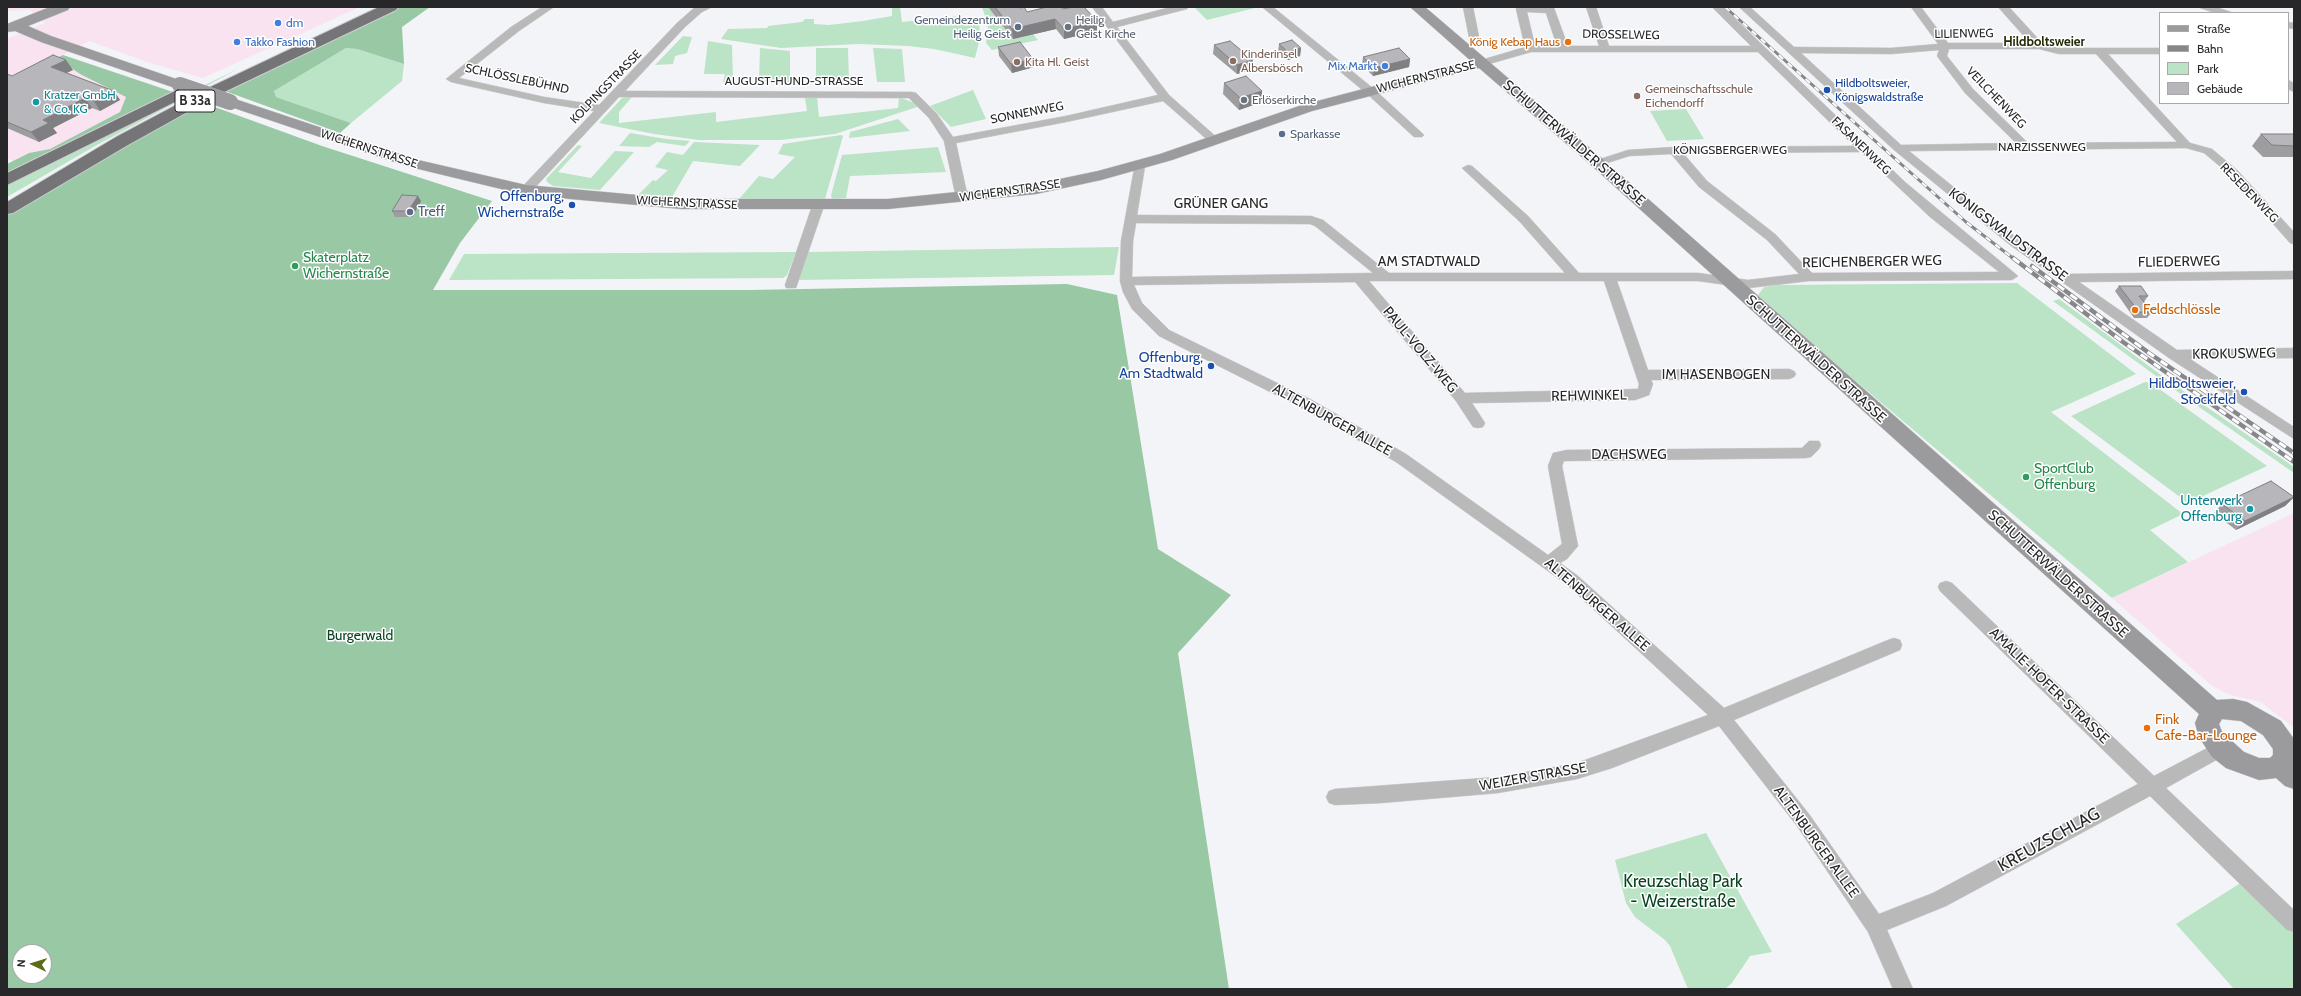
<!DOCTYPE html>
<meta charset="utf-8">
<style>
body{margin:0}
#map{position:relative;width:2301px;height:996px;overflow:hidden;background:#f3f4f8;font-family:Cabin,sans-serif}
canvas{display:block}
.frame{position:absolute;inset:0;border:8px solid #272729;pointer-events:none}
.legend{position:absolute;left:2159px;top:12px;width:130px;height:92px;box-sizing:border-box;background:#fff;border:1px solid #a9a9a9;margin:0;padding:5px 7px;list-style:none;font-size:12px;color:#272729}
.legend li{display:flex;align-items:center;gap:8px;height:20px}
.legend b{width:20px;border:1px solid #a9a9a9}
.north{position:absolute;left:12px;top:944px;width:40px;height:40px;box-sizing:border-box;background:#fff;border:1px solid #a9a9a9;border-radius:50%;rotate:274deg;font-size:11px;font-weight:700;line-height:16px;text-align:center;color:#272729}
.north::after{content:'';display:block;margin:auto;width:14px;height:18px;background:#5b6b16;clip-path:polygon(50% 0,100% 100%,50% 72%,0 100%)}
</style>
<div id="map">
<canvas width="2301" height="996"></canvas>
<div class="frame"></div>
<ul class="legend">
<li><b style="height:5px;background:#9b9b9e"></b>Straße</li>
<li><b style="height:5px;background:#87878a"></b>Bahn</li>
<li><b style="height:11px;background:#bbe3c5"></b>Park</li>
<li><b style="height:11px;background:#b7b6ba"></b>Gebäude</li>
</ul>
<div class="north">N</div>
</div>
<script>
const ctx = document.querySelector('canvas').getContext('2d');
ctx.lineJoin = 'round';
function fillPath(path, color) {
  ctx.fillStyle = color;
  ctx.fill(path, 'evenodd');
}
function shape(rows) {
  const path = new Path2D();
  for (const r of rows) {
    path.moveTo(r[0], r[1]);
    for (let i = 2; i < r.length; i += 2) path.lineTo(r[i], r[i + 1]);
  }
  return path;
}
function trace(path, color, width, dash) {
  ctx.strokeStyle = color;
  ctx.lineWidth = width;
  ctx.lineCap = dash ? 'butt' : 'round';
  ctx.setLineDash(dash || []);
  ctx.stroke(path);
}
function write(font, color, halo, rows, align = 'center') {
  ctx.font = font + ' Cabin,sans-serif';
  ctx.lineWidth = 3;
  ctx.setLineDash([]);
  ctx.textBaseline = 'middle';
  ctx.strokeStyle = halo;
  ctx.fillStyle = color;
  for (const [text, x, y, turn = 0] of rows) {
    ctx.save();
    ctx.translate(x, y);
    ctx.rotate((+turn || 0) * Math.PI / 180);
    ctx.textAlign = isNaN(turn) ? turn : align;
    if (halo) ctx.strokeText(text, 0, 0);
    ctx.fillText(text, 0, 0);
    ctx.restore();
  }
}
fillPath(shape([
 [7,7,360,7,203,78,150,63,89,41,58,58,80,74,126,97,120,112,50,149,29,153,13,161,7,158,7,39,45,23,30,10,7,11],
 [2294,513,2294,728,2261,702,2230,695,2212,686,2112,598]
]), '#f9e3f0');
fillPath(shape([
 [892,7,900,7,902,22,960,16,961,20,979,19,980,38,975,58,934,49,908,46,858,44,781,48,721,39,728,29,767,28,768,26,802,22,805,19,814,19,814,24,829,25,863,21,892,16],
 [982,7,988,7,1013,39,1033,34,1038,40,992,50,986,43,988,25],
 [1194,7,1259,7,1207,20],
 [683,36,692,37,687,53,675,56,673,64,655,65],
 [708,41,732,45,733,82,723,82,725,74,704,74],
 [346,48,357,49,404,64,402,81,351,123,276,97,274,91],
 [760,48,790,51,790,82,759,82],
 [816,48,848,48,849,82,816,82],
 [873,48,902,49,905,82,877,82],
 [240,68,97,145,7,197,7,184,120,126],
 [973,90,986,119,951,127,930,106],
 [627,97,632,97,619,112,619,123,716,112,716,122,807,111,805,98,817,97,819,117,898,108,899,97,917,104,917,107,835,134,780,140,699,140,654,134,599,123,622,98],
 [1686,109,1704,139,1667,141,1650,111],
 [898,119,910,131,849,138,850,132],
 [630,133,666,139,690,141,685,146,657,142,649,147,619,146],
 [841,135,843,136,825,199,739,199,759,176,773,179,795,157,778,154,783,144],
 [694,142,760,145,740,166,693,161,672,197,639,194,653,180,656,181,668,170,655,167,667,152,683,155],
 [578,145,582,146,558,172,591,178,615,151,634,152,600,190,553,186,547,182,546,179],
 [938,147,946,172,850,176,846,198,832,199,831,195,842,155],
 [1119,247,1114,275,798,280,806,252],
 [796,252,787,275,783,278,449,280,464,254],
 [2017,283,2136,374,2051,412,2183,514,2150,530,2188,562,2112,598,1838,366,1758,295,1764,287,1777,285],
 [2059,299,2169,381,2294,467,2294,473,2189,400,2053,301],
 [2145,382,2151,383,2267,466,2188,503,2071,416],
 [1706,833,1772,952,1750,956,1732,983,1725,989,1688,989,1670,946,1665,940,1635,917,1626,903,1615,860],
 [2242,882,2294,919,2294,989,2234,989,2176,924]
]), '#bbe3c5');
fillPath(shape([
 [395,7,430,7,402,27,404,64,357,49,346,48,274,91,276,97,351,123,340,133,225,91],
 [63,55,173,92,7,177,7,164,29,153,50,149,120,112,126,97,80,74,57,58],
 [201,102,322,146,492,201,460,243,433,290,751,290,1067,284,1117,295,1158,549,1231,595,1178,653,1229,989,7,989,7,213],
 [20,952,44,952,44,976,20,976]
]), '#98c8a4');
const street = shape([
 [542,7,554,7,519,31,459,78,544,97,599,105,677,23,694,8,712,7,702,12,685,27,625,91,912,92,916,93,937,114,953,137,1066,116,1158,95,1092,7,1102,7,1113,22,1171,7,1188,7,1187,9,1117,27,1169,95,1221,141,1215,144,1211,143,1163,101,1066,122,956,143,968,198,962,202,956,198,944,141,929,118,909,98,619,97,530,193,526,194,522,193,520,190,522,187,594,111,544,103,451,82,446,79,511,27,542,7],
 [1262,7,1273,7,1374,89,1422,133,1424,135,1422,137,1414,137,1366,93,1262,7],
 [1463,7,1473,7,1479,37,1478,39,1474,40,1469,37,1463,7],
 [1517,7,1554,8,1568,46,1599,46,1586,7,1596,7,1609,46,1751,46,1712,7,1723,7,1905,182,2018,276,2012,280,1809,281,1748,288,1698,281,1617,281,1648,370,1789,369,1794,371,1796,374,1794,377,1789,379,1651,380,1653,384,1649,395,1635,400,1472,403,1485,423,1483,427,1478,428,1473,427,1456,401,1355,282,1134,285,1142,303,1169,330,1310,399,1406,454,1548,555,1562,544,1548,466,1553,453,1567,450,1802,448,1809,441,1819,441,1821,445,1819,449,1811,457,1806,458,1564,461,1562,466,1578,546,1567,559,1560,563,1578,576,1724,708,1888,640,1894,638,1900,640,1902,645,1900,650,1734,720,1809,814,1879,914,1933,893,2138,784,1940,591,1938,587,1940,583,1946,581,1952,583,2154,776,2215,744,2221,741,2227,744,2230,749,2227,754,2166,788,2294,910,2294,932,2287,930,2150,796,1946,906,1887,930,1913,989,1893,989,1868,932,1797,826,1719,726,1612,768,1577,779,1498,793,1381,803,1335,805,1329,803,1326,797,1329,791,1335,789,1498,777,1577,763,1708,715,1566,584,1396,462,1300,407,1159,336,1132,309,1123,292,1120,281,1121,241,1135,164,1143,164,1145,166,1137,215,1311,216,1323,220,1389,273,1565,273,1520,222,1464,170,1462,168,1468,165,1472,166,1528,216,1579,273,1698,273,1748,280,1799,274,1767,240,1699,187,1671,154,1629,156,1598,166,1592,163,1594,161,1628,150,1674,147,1854,146,1758,52,1531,52,1482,66,1478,65,1478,61,1525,47,1516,9,1517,7],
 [1527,12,1546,13,1557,46,1535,46,1527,12],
 [1861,152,1930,217,1999,272,1812,273,1775,234,1707,181,1683,153,1861,152],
 [1136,223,1310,224,1315,226,1373,273,1132,277,1133,241,1136,223],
 [1369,281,1604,281,1639,384,1638,389,1465,393,1369,281],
 [1739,7,1750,7,1794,47,1891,48,1938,44,1911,7,1921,7,1948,43,2030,43,1998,7,2009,7,2043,44,2059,48,2160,48,2160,54,2108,54,2190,143,2212,149,2237,170,2294,232,2294,244,2290,243,2229,174,2204,153,2186,148,1909,151,2018,239,2068,274,2294,271,2294,279,2079,282,2177,350,2294,348,2294,358,2190,359,2294,427,2294,439,2169,358,2010,245,1894,150,1739,7],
 [1949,49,2039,49,2059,54,2096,54,2177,142,2028,143,1973,89,1947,56,1949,49],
 [1939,50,1937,56,1965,93,2016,143,1901,145,1801,53,1891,54,1939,50],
 [2197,7,2216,7,2234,13,2215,13,2197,7],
 [2288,22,2294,23,2294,29,2288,28,2288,22],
 [2288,80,2294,83,2294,92,2288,89,2288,80],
 [818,202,824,206,797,285,796,288,786,288,785,285,812,206,818,202]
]);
const secondary = shape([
 [50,7,70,7,68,10,28,26,51,36,185,82,188,85,185,88,175,88,41,42,15,31,7,32,7,24,50,7],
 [1410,7,1425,7,1604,160,2217,700,2233,699,2247,702,2281,721,2294,739,2294,789,2285,786,2276,778,2259,780,2226,768,2212,757,2199,737,2195,723,2199,714,1592,166,1479,68,1312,111,1172,160,1101,180,1036,194,888,209,682,209,526,195,406,166,225,105,222,102,225,99,230,97,235,99,418,160,526,185,682,199,888,199,1036,184,1098,171,1160,154,1302,105,1471,61,1410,7],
 [2222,719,2241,721,2263,735,2273,749,2273,755,2270,758,2259,758,2244,752,2222,732,2219,724,2222,719]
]);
const highway = shape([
 [379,7,398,7,396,10,218,95,128,145,13,213,7,214,7,202,116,137,206,89,379,7],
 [179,89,185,91,187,94,185,97,7,185,7,173,179,89]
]);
trace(street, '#cecfd3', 1);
trace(secondary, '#cecfd3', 1);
trace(highway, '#cecfd3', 2);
fillPath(street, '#b9b9ba');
fillPath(secondary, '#9b9b9e');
fillPath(highway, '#757578');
const railFar1 = shape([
 [1725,7,1966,222,2014,259]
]);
const rail = shape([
 [2013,258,2123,342,2294,462],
 [2032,266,2149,353,2294,453]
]);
trace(railFar1, '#87878a', 3);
trace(rail, '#87878a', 4.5);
trace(railFar1, '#fff', 2, [6]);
trace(rail, '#fff', 3, [8]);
const secondaryBridge = shape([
 [180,85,230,102]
]);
trace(secondaryBridge, '#cecfd3', 16, []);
trace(secondaryBridge, '#9b9b9e', 16);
fillPath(shape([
 [988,7,1019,7,1020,8,1027,12,1063,9,1097,21,1097,31,1064,39,1056,29,1013,39],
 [1279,44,1301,48,1300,56,1288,60,1278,52],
 [1214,45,1253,69,1237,74,1213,54],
 [998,47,1034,67,1012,73,999,56],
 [1363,57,1410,59,1409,67,1373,76,1362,65],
 [73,70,66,73,114,91,120,100,100,111,92,108,53,128,57,133,39,142,7,128,7,74,12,76],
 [1224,83,1262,91,1262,102,1239,110,1223,94],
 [2261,134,2294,134,2294,157,2263,157,2252,146],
 [421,201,412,217,395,217,392,211],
 [2119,286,2148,296,2144,302,2152,312,2147,318,2134,318,2115,291],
 [2294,497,2285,506,2236,530,2214,513,2222,504]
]), '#9d9da0');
fillPath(shape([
 [1055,19,1056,29,1013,39,1012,29],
 [1097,21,1097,31,1064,39,1064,29],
 [1301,48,1300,56,1288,60,1288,52],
 [1033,59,1034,67,1012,73,1011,64],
 [1410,59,1409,67,1373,76,1374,68],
 [66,60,73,70,58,77,51,67],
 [1253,60,1253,69,1237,74,1237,65],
 [114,91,120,100,100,111,94,101],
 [1262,91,1262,102,1239,110,1240,98],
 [85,98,92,108,53,128,57,133,39,142,31,132,43,120],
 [418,196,421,201,412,217,408,211],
 [2294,497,2285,506,2236,530,2245,521]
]), '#807f82');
const building = shape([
 [995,7,1019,7,1020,8,1024,7,1027,12,1047,7,1061,7,1063,9,1073,7,1084,7,1097,21,1064,29,1055,19,1012,29,995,7],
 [1292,40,1301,48,1288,52,1279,44,1292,40],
 [1230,41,1253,60,1237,65,1214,45,1230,41],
 [1020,42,1033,59,1011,64,998,47,1020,42],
 [1399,48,1410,59,1374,68,1363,57,1399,48],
 [53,55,66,60,51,67,114,91,94,101,85,98,43,120,49,123,31,132,7,122,7,74,12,76,53,55],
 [1246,76,1262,91,1240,98,1224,83,1246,76],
 [2261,134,2294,134,2294,146,2272,145,2261,134],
 [402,195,418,196,408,211,392,211,402,195],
 [2119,286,2141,286,2148,296,2139,296,2152,312,2139,312,2119,286],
 [2271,481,2294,497,2245,521,2222,504,2271,481]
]);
fillPath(building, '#b7b6ba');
trace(building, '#807f82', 1);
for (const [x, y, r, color] of [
 [278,23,4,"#3f7fe0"],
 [1018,27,4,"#5c6f8a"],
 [1068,27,4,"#6b7280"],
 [237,42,4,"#3f7fe0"],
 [1568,42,4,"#e8710a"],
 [1233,61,4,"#8d6e63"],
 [1017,62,4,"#8d6e63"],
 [1385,66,4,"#3f7fe0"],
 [1827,90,4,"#1a4fb4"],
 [1637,96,4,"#8d6e63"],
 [1244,100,4,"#6b7280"],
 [36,102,4,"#0f9aa8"],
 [1282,134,4,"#5c6f8a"],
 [572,205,4,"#1a4fb4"],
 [410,212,4,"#5c6f8a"],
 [295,266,4,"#2e9e5b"],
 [2135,310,4,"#e8710a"],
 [1211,366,4,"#1a4fb4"],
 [2244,392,4,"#1a4fb4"],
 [2026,477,4,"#2e9e5b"],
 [2250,509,4,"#0f9aa8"],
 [2147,728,4,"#e8710a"]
]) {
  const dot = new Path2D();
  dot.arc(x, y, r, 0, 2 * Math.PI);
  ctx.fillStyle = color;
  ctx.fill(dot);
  trace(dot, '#fff', 1.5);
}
write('12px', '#4e5e75', '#fff', [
 ["Gemeindezentrum",1010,20],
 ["Heilig Geist",1010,34],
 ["Sparkasse",1290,134,"left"]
], 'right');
write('12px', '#5b616d', '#fff', [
 ["Heilig",1076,20],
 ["Geist Kirche",1076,34],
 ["Erlöserkirche",1252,100]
], 'left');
write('12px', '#366cbe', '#fff', [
 ["dm",286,23],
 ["Takko Fashion",245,42],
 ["Mix Markt",1377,66,"right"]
], 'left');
write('12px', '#272729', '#fff', [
 ["LILIENWEG",1964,34,-1],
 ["DROSSELWEG",1621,35,1],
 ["WICHERNSTRASSE",1426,77,-14],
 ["SCHLÖSSLEBÜHND",517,79,12],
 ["AUGUST-HUND-STRASSE",794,81],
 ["KOLPINGSTRASSE",606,87,-46],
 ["VEILCHENWEG",1996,98,46],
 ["SONNENWEG",1027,113,-11],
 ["FASANENWEG",1861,146,44],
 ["NARZISSENWEG",2042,147],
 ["WICHERNSTRASSE",369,149,18],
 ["KÖNIGSBERGER WEG",1730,150],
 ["WICHERNSTRASSE",1010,191,-8],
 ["RESEDENWEG",2249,193,46],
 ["WICHERNSTRASSE",687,203,3]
]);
write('12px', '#c56008', '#fff', [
 ["König Kebap Haus",1560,42]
], 'right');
write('12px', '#785e54', '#fff', [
 ["Kinderinsel",1241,54],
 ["Albersbösch",1241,68],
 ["Kita Hl. Geist",1025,62],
 ["Gemeinschaftsschule",1645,89],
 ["Eichendorff",1645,103]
], 'left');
write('12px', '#164399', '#fff', [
 ["Hildboltsweier,",1835,83],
 ["Königswaldstraße",1835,97]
], 'left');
write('12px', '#0d838f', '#fff', [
 ["Kratzer GmbH",44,95],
 ["& Co. KG",44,109]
], 'left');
write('bold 13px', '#252d06', '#fff', [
 ["Hildboltsweier",2044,42]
]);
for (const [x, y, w] of [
 [195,101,40]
]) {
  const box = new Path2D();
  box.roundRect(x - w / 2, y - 11, w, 22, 3);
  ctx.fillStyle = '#fff';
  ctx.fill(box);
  trace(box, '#272729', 1);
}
write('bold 13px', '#272729', null, [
 ["B 33a",195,101]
]);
write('14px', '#272729', '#fff', [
 ["SCHUTTERWÄLDER STRASSE",1574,143,41],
 ["GRÜNER GANG",1221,204],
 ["KÖNIGSWALDSTRASSE",2008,235,37],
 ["AM STADTWALD",1429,262],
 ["REICHENBERGER WEG",1872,262,-1],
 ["FLIEDERWEG",2179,262,-1],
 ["PAUL-VOLZ-WEG",1420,350,50],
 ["KROKUSWEG",2234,354,-1],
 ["SCHUTTERWÄLDER STRASSE",1816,359,42],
 ["IM HASENBOGEN",1716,375],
 ["REHWINKEL",1589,396,-1],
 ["ALTENBURGER ALLEE",1332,420,29],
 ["DACHSWEG",1629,455],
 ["SCHUTTERWÄLDER STRASSE",2058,574,42],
 ["ALTENBURGER ALLEE",1597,605,41],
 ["AMALIE-HOFER-STRASSE",2049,686,44],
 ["WEIZER STRASSE",1533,777,-10],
 ["ALTENBURGER ALLEE",1816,842,54]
]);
write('14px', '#164399', '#fff', [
 ["Offenburg,",564,197],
 ["Wichernstraße",564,213],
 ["Offenburg,",1203,358],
 ["Am Stadtwald",1203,374],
 ["Hildboltsweier,",2236,384],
 ["Stockfeld",2236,400]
], 'right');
write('14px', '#4e5e75', '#fff', [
 ["Treff",418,212]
], 'left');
write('14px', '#27864d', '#fff', [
 ["Skaterplatz",303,258],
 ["Wichernstraße",303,274],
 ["SportClub",2034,469],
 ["Offenburg",2034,485]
], 'left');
write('14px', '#c56008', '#fff', [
 ["Feldschlössle",2143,310],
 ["Fink",2155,720],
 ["Cafe-Bar-Lounge",2155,736]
], 'left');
write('14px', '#0d838f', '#fff', [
 ["Unterwerk",2242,501],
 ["Offenburg",2242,517]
], 'right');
write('14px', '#094321', '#fff', [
 ["Burgerwald",360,636]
]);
write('17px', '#272729', '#fff', [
 ["KREUZSCHLAG",2049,840,-29]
]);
write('17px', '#094321', '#fff', [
 ["Kreuzschlag Park",1683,882],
 ["- Weizerstraße",1683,902]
]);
</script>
